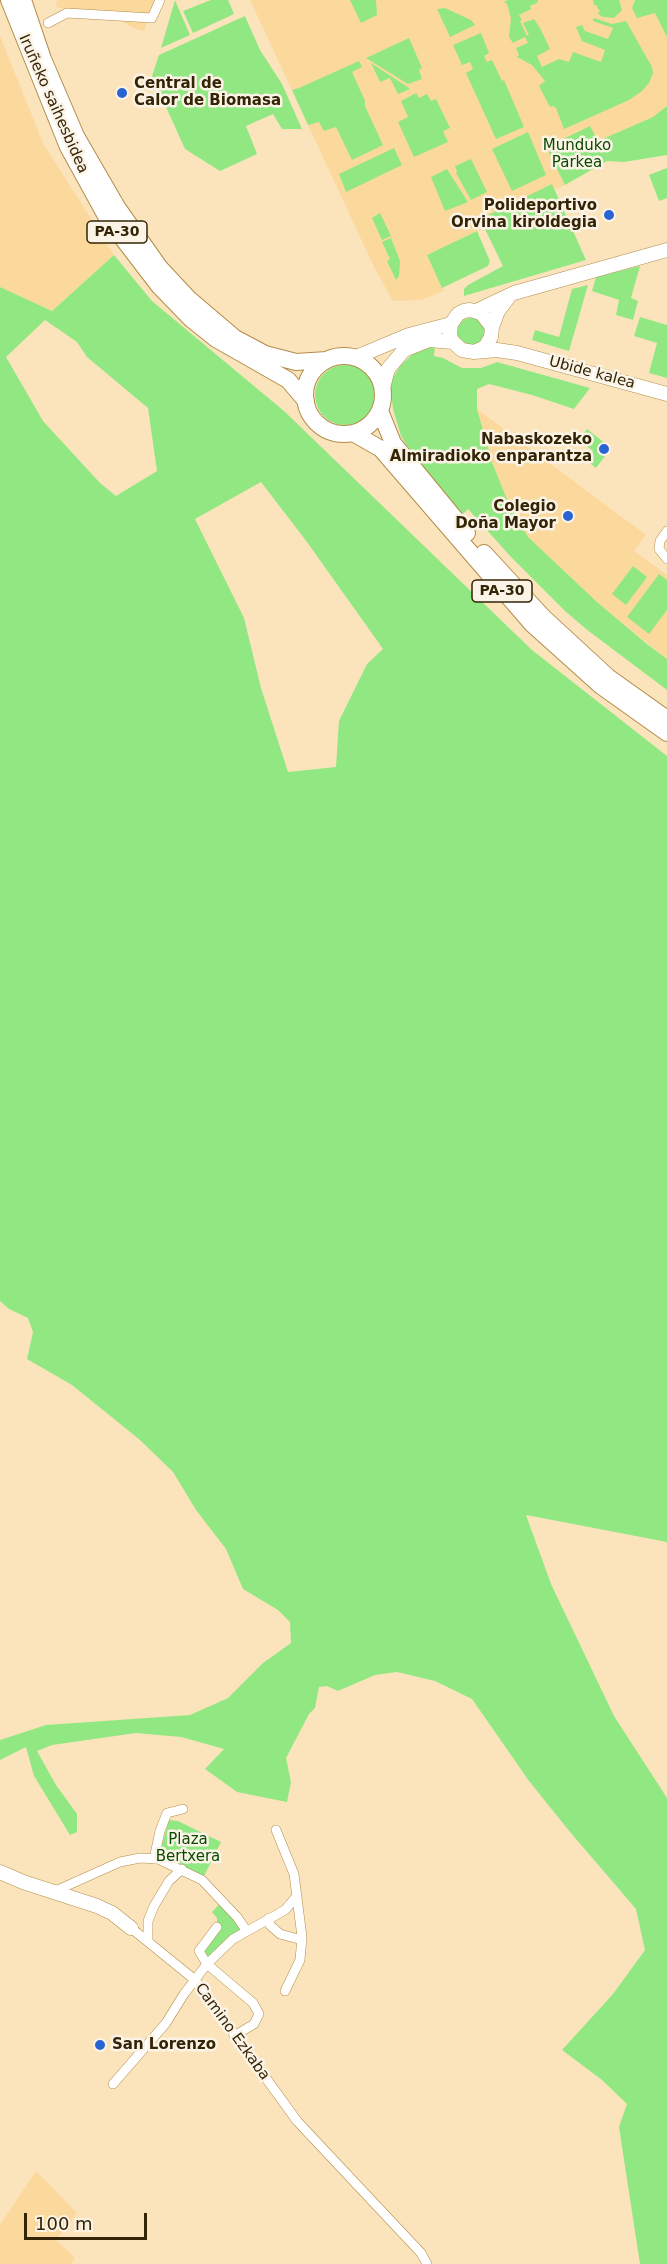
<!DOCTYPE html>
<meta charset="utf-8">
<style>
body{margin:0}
#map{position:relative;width:667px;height:2264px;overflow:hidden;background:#fbe4bc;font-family:"DejaVu Sans",sans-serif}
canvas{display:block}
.scale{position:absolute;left:24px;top:2213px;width:123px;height:27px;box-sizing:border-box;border:3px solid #332406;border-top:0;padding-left:8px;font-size:18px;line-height:21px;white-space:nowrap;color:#332406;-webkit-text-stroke:4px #fbf3e6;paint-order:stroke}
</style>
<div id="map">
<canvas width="667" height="2264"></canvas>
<div class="scale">100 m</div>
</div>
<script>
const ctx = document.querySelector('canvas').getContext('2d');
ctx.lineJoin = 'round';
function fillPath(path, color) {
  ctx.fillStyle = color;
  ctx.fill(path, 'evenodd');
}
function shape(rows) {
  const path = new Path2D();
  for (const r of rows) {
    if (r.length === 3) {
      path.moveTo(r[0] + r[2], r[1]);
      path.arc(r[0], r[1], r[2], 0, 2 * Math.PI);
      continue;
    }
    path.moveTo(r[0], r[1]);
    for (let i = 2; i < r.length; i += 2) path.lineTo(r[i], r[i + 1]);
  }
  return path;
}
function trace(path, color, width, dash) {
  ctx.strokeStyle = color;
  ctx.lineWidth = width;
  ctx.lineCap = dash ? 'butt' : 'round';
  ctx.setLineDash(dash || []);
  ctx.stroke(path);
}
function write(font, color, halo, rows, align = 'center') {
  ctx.font = font + ' "DejaVu Sans",sans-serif';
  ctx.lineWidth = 5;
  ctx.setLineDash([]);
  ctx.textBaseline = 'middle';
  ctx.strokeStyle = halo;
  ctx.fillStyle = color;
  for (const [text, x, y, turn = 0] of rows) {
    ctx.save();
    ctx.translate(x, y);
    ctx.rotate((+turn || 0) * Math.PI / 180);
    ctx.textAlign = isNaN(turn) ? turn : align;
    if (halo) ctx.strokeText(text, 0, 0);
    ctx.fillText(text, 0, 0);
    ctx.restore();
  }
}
fillPath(shape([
 [57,0,154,0,144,31,133,28,120,19,56,7],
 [250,0,635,0,633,2,655,13,667,37,667,106,653,117,598,141,551,146,549,153,565,185,555,190,552,184,481,219,485,227,427,255,444,291,421,300,393,301,374,267],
 [0,36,43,143,114,255,52,311,0,287],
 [477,409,646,535,634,551,667,575,667,659,597,602,528,537,506,497,492,462],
 [36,2171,77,2213,56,2240,75,2258,71,2264,0,2264,0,2225]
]), '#fbd89c');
fillPath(shape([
 [175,0,190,35,161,48],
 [211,0,228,0,234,14,193,33,183,11],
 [350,0,376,0,377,15,361,23],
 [508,0,538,0,537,3,530,6,531,9,519,15,522,20,520,21,527,36,529,35,523,23,534,19,540,28,550,49,537,56,542,67,559,59,569,62,573,52,601,62,605,50,582,41,576,27,582,25,585,31,608,39,613,28,593,21,594,18,612,24,626,21,652,67,653,73,649,83,642,91,629,100,564,129,556,108,553,106,550,107,539,86,545,81,532,65,517,57,519,55,516,48,528,43,525,37,513,43,509,37,511,18,507,4,504,2],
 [593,0,619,0,622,10,614,18,603,17,597,13,600,12,596,5,594,5],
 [635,0,667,0,667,37,655,13,637,18,632,8],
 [445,8,471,20,475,25,450,37,437,9],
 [245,16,260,50,282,84,302,129,282,129,273,114,246,126,257,154,220,171,185,149,152,76,159,55],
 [481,33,489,53,484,56,487,62,492,60,502,81,504,80,524,127,496,139,466,73,473,69,470,62,462,65,453,45],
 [409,38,422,68,419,70,422,79,408,84,366,58],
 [359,61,362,67,352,72,365,101,365,106,383,145,352,160,336,127,324,131,319,122,308,125,292,90,299,88],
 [371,63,409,88,410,89,398,94,390,78,380,82],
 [416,93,419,98,427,94,431,101,436,99,450,128,443,131,448,142,414,157,398,122,408,117,401,101],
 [667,106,667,155,624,162,607,161,565,185,549,153,553,144,590,126,598,141,653,117],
 [528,132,546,175,512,191,492,149],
 [394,148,402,165,346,192,339,174],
 [471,159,487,192,471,200,456,173,457,171,455,166],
 [667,168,667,198,659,201,649,175],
 [447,169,468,202,445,211,431,177],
 [552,184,586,260,464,296,464,289,468,285,503,266,480,219],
 [380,213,391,236,382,240,372,218],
 [477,231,490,261,488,266,442,288,427,255],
 [391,238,400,261,399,276,396,280,387,261,390,259,382,242],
 [114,255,152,301,284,411,532,650,667,756,667,1542,526,1515,551,1584,614,1716,667,1798,667,2264,640,2264,619,2127,627,2104,602,2080,562,2050,613,1994,645,1950,636,1909,570,1832,529,1781,472,1699,435,1681,397,1672,375,1675,338,1691,327,1686,319,1687,315,1708,309,1714,286,1758,291,1782,287,1802,237,1792,205,1769,224,1749,181,1737,136,1733,52,1745,37,1751,56,1785,77,1814,77,1832,70,1835,34,1776,26,1747,0,1760,0,1740,46,1725,190,1715,228,1698,263,1663,291,1643,290,1622,278,1610,243,1589,226,1549,196,1510,173,1472,140,1440,72,1385,27,1359,33,1332,28,1318,9,1309,0,1301,0,287,52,311],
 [45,320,77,342,87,357,148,408,157,471,116,496,100,483,43,421,6,357],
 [261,482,307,542,383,649,367,664,339,721,336,767,288,772,261,688,244,618,195,519],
 [640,266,631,298,638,301,633,320,616,315,619,300,592,291,596,277],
 [588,285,569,351,532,340,535,330,559,337,572,289],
 [640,317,667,325,667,378,649,373,657,343,634,336],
 [471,332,14],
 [435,346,434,356,443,358,462,368,481,368,497,362,590,388,574,409,532,395,489,384,477,389,477,409,492,462,506,497,528,537,597,602,647,644,667,659,667,690,586,629,565,611,511,557,468,509,462,515,415,458,401,436,393,409,390,383,400,366,416,351],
 [345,395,30],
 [587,429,611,448,596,468,587,461,593,451,579,440],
 [633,566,647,577,626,605,612,594],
 [659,574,667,580,667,610,649,634,627,617],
 [169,1820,178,1821,221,1842,202,1880,158,1859],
 [222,1901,246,1930,207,1964,199,1951,217,1927,217,1918,212,1912]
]), '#91e883');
const street = shape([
 [48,23,67,13,152,18,160,0],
 [667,531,660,541,659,549,667,559],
 [276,1830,294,1874,302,1937,300,1960,285,1991],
 [154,1859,160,1831,167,1813,183,1809],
 [53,1892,120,1862,140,1858,158,1859,202,1880,237,1917,246,1930],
 [269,1918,270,1925,280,1934,302,1940],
 [217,1927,199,1951,207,1964,253,2003,259,2014,254,2024,234,2036],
 [131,1928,195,1980,297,2121,421,2253,427,2264],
 [148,1941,148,1921,154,1906,169,1881,182,1869],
 [113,2084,166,2023,184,1994,207,1964,233,1939,285,1910,296,1897]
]);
const secondary = shape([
 [476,311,514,293,667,250],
 [492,327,481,313,470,310,464,311,458,314,451,324,450,336,453,342,462,350,474,352,485,347,491,337,492,327,498,311,508,298],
 [474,352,497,350,517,353,667,394],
 [354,358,409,335,451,324],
 [383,388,388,369,404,350,429,340,453,342],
 [0,1872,23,1882,97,1906,112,1913,131,1928]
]);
const highway = shape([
 [9,0,68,147,107,218,159,286,191,319,216,339,288,380,306,401],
 [23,0,43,59,76,136,117,207,160,268,188,298,235,338,265,354,296,362,327,360],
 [344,395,39],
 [380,411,393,443,467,533],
 [353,433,381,449,532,624,601,686,667,733],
 [484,553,543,617,608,677,667,719]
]);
trace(street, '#b28d49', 10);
trace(secondary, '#b28d49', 15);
trace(highway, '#b28d49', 18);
trace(street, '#fff', 9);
trace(secondary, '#fff', 14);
trace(highway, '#fff', 16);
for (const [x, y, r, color] of [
 [122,93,6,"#2965d2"],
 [609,215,6,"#2965d2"],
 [604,449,6,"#2965d2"],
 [568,516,6,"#2965d2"],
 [100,2045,6,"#2965d2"]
]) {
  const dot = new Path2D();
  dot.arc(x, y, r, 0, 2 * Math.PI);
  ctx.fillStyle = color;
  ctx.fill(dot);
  trace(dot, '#fbf3e6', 2);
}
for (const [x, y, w] of [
 [117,232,60],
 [502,591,60]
]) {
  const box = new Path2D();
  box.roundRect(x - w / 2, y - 11, w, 22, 4.5);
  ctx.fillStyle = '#fbf3e6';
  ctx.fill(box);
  trace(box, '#332406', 1.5);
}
write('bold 14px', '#332406', null, [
 ["PA-30",117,232],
 ["PA-30",502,591]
]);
write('bold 15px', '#332406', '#fbf3e6', [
 ["Central de",134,84,"left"],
 ["Calor de Biomasa",134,101,"left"],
 ["Polideportivo",597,206],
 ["Orvina kiroldegia",597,223],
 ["Nabaskozeko",592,440],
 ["Almiradioko enparantza",592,457],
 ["Colegio",556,507],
 ["Doña Mayor",556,524],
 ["San Lorenzo",112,2045,"left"]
], 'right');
write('15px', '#332406', '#fbf3e6', [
 ["Iruñeko saihesbidea",53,104,66],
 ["Ubide kalea",592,373,15],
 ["Camino Ezkaba",232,2032,54]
]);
write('15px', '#074a00', '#fbf3e6', [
 ["Munduko",577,146],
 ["Parkea",577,163],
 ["Plaza",188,1840],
 ["Bertxera",188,1857]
]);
</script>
